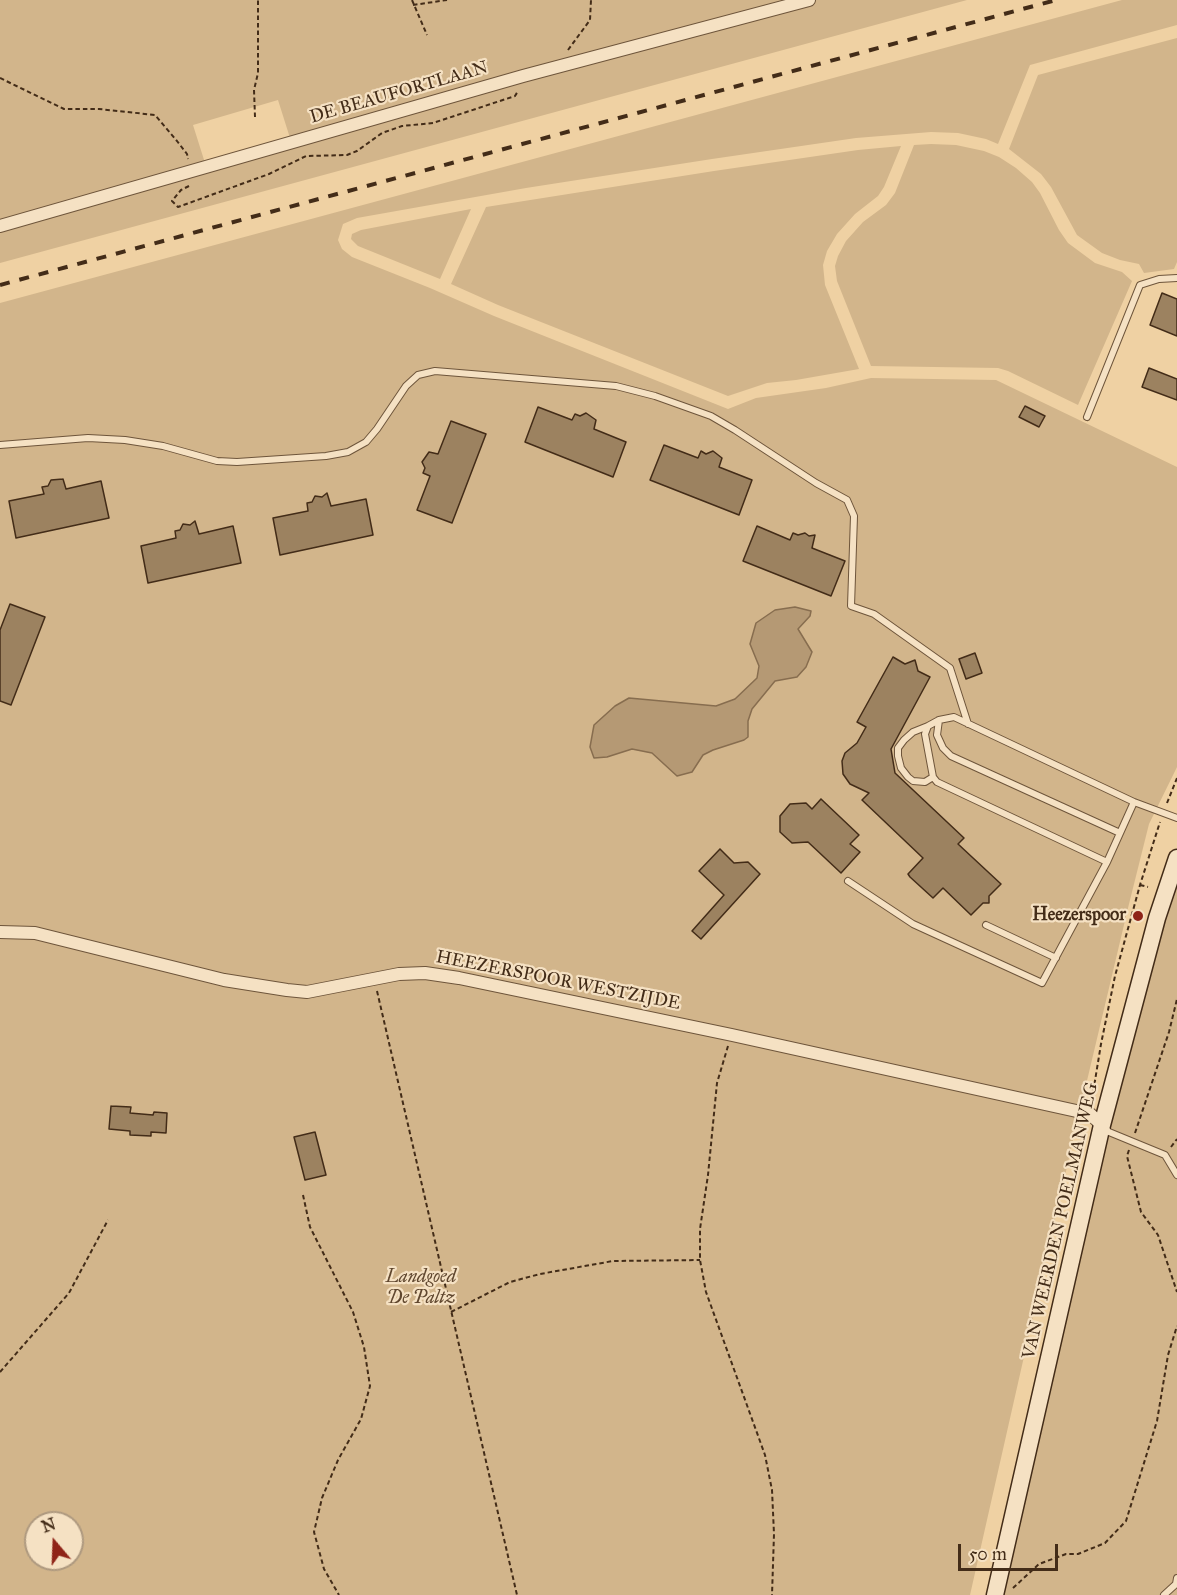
<!DOCTYPE html>
<style>
body{margin:0}
#map{position:relative;width:1177px;height:1595px;overflow:hidden;background:#efd1a3;font-family:"IM FELL Great Primer",serif}
canvas{display:block}
.north{position:absolute;left:24px;top:1511px;width:60px;height:60px;box-sizing:border-box;background:#f5e1c3;border:2px solid #ae997f;border-radius:50%;rotate:341deg;font-size:16px;font-weight:700;line-height:24px;text-align:center;color:#432c18}
.north::after{content:'';display:block;margin:auto;width:21px;height:27px;background:#8f2418;clip-path:polygon(50% 0,100% 100%,50% 72%,0 100%)}
.scale{position:absolute;left:958px;top:1544px;width:100px;height:27px;box-sizing:border-box;border:3px solid #432c18;border-top:0;padding-left:8px;font-size:18px;line-height:21px;white-space:nowrap;color:#432c18;-webkit-text-stroke:4px #f5e1c3;paint-order:stroke}
</style>
<div id="map">
<canvas width="1177" height="1595"></canvas>
<div class="north">N</div>
<div class="scale">50 m</div>
</div>
<script>
const ctx = document.querySelector('canvas').getContext('2d');
ctx.lineJoin = 'round';
function fillPath(path, color) {
  ctx.fillStyle = color;
  ctx.fill(path, 'evenodd');
}
function shape(rows) {
  const path = new Path2D();
  for (const r of rows) {
    path.moveTo(r[0], r[1]);
    for (let i = 2; i < r.length; i += 2) path.lineTo(r[i], r[i + 1]);
  }
  return path;
}
function trace(path, color, width, dash) {
  ctx.strokeStyle = color;
  ctx.lineWidth = width;
  ctx.lineCap = dash ? 'butt' : 'round';
  ctx.setLineDash(dash || []);
  ctx.stroke(path);
}
function write(font, color, halo, rows, align = 'center') {
  ctx.font = font + ' "IM FELL Great Primer",serif';
  ctx.lineWidth = 4.5;
  ctx.setLineDash([]);
  ctx.textBaseline = 'middle';
  ctx.strokeStyle = halo;
  ctx.fillStyle = color;
  for (const [text, x, y, turn = 0] of rows) {
    ctx.save();
    ctx.translate(x, y);
    ctx.rotate((+turn || 0) * Math.PI / 180);
    ctx.textAlign = isNaN(turn) ? turn : align;
    if (halo) ctx.strokeText(text, 0, 0);
    ctx.fillText(text, 0, 0);
    ctx.restore();
  }
}
fillPath(shape([
 [0,0,967,0,0,263],
 [278,100,290,138,205,163,193,125],
 [1122,0,1177,0,1177,25,1030,65,998,144,986,139,958,133,931,132,856,138,712,159,526,188,357,218,343,224,338,240,342,249,352,257,430,288,494,316,728,409,756,398,826,388,871,378,996,380,1177,467,1177,767,1149,824,1128,908,1076,1127,970,1595,0,1595,0,303],
 [36,1523,72,1523,72,1559,36,1559],
 [1177,38,1177,262,1174,269,1144,273,1139,264,1120,260,1102,253,1077,235,1051,187,1041,174,1009,149,1038,75],
 [931,144,956,145,984,151,999,157,1016,168,1032,182,1040,193,1059,230,1068,243,1095,263,1122,272,1132,281,1078,405,1008,371,998,368,871,366,837,281,835,266,838,256,846,241,863,222,886,205,895,193,914,145],
 [901,146,884,187,878,196,855,214,837,234,827,251,823,265,825,285,859,369,796,380,767,383,728,396,498,305,451,284,486,207,714,171,858,150],
 [471,209,440,279,358,246,351,239,352,234,361,230],
 [1177,877,1177,1595,1000,1595,1155,935]
]), '#d2b58b');
const water = shape([
 [795,607,811,611,810,616,798,629,812,652,806,667,797,677,775,681,752,709,748,721,748,737,744,740,713,750,703,755,692,772,677,776,652,753,632,749,607,757,594,758,590,747,594,725,615,706,629,698,716,706,735,699,757,678,759,666,750,644,756,623,775,610,795,607]
]);
fillPath(water, '#b59974');
trace(water, '#876d4f', 1.5);
const building = shape([
 [1162,293,1177,299,1177,336,1150,325,1162,293],
 [1149,368,1177,379,1177,400,1142,387,1149,368],
 [1025,406,1045,416,1039,427,1019,417,1025,406],
 [538,407,572,420,575,414,580,416,586,413,596,420,594,429,626,442,613,477,525,442,538,407],
 [451,421,486,434,452,523,417,510,430,476,423,473,425,468,422,462,429,452,438,454,451,421],
 [664,445,698,458,701,451,706,454,713,451,722,458,719,467,752,480,739,515,650,480,664,445],
 [63,479,66,489,101,481,109,518,16,538,9,501,44,494,42,487,48,486,51,480,63,479],
 [327,493,331,506,366,499,373,535,280,555,273,518,308,511,307,503,312,502,315,496,322,497,327,493],
 [195,521,199,534,233,526,241,563,148,583,141,546,176,538,175,531,180,530,183,524,190,525,195,521],
 [757,526,790,540,793,533,798,535,805,533,809,536,815,535,812,548,845,561,831,596,743,561,757,526],
 [10,604,45,617,11,705,0,701,0,630,10,604],
 [975,653,982,673,966,679,959,659,975,653],
 [893,657,905,664,915,660,918,671,930,677,891,749,895,773,964,838,958,844,1001,884,989,896,989,903,983,903,971,915,943,888,933,898,910,877,908,874,923,858,862,800,869,793,850,784,843,774,842,761,845,753,857,743,866,727,857,722,893,657],
 [821,799,859,835,850,844,860,852,841,873,808,842,792,843,780,832,780,816,790,804,806,803,812,809,821,799],
 [720,849,734,863,748,862,760,874,701,939,692,931,724,895,699,871,720,849],
 [111,1106,131,1107,130,1113,153,1115,154,1112,167,1113,166,1133,151,1132,151,1136,130,1135,130,1131,109,1129,111,1106],
 [315,1132,326,1175,305,1180,294,1137,315,1132]
]);
fillPath(building, '#9c8260');
trace(building, '#432c18', 1.5);
const lane = shape([
 [1087,417,1140,285,1159,279,1177,278],
 [0,445,88,438,125,440,163,446,217,461,237,462,326,456,348,452,366,442,377,429,406,386,418,375,435,371,616,386,655,396,711,416,735,430,816,483,847,500,854,516,851,606,874,614,950,668,968,724],
 [939,720,937,735,943,748,951,756,1120,833],
 [928,726,913,732,904,740,898,748,898,756,901,768,908,777,913,781,925,782,933,777],
 [1134,802,1107,862,937,782,933,777,925,734,928,726,939,720,954,717,1134,802,1177,818],
 [848,881,913,924,1042,983,1107,862],
 [986,925,1056,958],
 [1105,1128,1109,1132,1165,1155,1177,1175],
 [1164,1595,1176,1584,1177,1578]
]);
const street = shape([
 [0,226,523,76,809,0],
 [0,932,35,933,224,980,287,990,307,992,399,974,425,973,459,978,732,1035,1090,1114,1102,1125]
]);
const secondary = shape([
 [995,1595,1102,1125,1157,918,1177,858]
]);
trace(lane, '#6e553b', 8);
trace(street, '#6e553b', 14);
trace(secondary, '#432c18', 19);
trace(shape([
 [412,0,427,35],
 [413,5,447,0],
 [568,50,590,20,591,0],
 [0,78,64,109,99,109,155,115,177,141,187,154,188,159],
 [255,117,254,90,258,73,258,0],
 [189,186,181,190,172,201,178,207,269,174,306,156,347,155,357,151,382,133,402,126,433,123,515,96,518,91],
 [1167,803,1177,778],
 [1140,885,1148,887],
 [1131,915,1139,917],
 [377,991,517,1595],
 [728,1046,717,1083,708,1175,700,1229,700,1260,706,1292,765,1455,772,1490,774,1534,772,1595],
 [1092,1099,1101,1044,1115,976,1140,885,1160,822],
 [1135,1133,1169,1032,1177,999],
 [1171,1147,1177,1139],
 [1129,1150,1127,1156,1141,1212,1158,1235,1177,1292],
 [303,1195,310,1227,353,1312,364,1347,370,1386,361,1419,338,1460,322,1498,314,1532,324,1569,339,1595],
 [451,1312,510,1282,540,1274,613,1261,700,1260],
 [0,1372,69,1293,108,1220],
 [1013,1588,1039,1564,1066,1554,1078,1554,1105,1543,1126,1521,1157,1421,1168,1355,1177,1326]
]), '#432c18', 2, [4.5, 3]);
trace(lane, '#f5e1c3', 6);
trace(street, '#f5e1c3', 12);
trace(secondary, '#f5e1c3', 16);
trace(shape([
 [0,285,1056,0]
]), '#432c18', 4, [10, 10]);
for (const [x, y, r, color] of [
 [1138,916,6,"#8f2418"]
]) {
  const dot = new Path2D();
  dot.arc(x, y, r, 0, 2 * Math.PI);
  ctx.fillStyle = color;
  ctx.fill(dot);
  trace(dot, '#f5e1c3', 2);
}
write('18px', '#432c18', '#f5e1c3', [
 ["DE BEAUFORTLAAN",399,93,-16],
 ["HEEZERSPOOR WESTZIJDE",558,981,11],
 ["VAN WEERDEN POELMANWEG",1061,1221,-77]
]);
write('bold 18px', '#432c18', '#f5e1c3', [
 ["Heezerspoor",1126,916]
], 'right');
write('italic 18px', '#60472f', '#f5e1c3', [
 ["Landgoed",421,1278],
 ["De Paltz",421,1299]
]);
</script>
